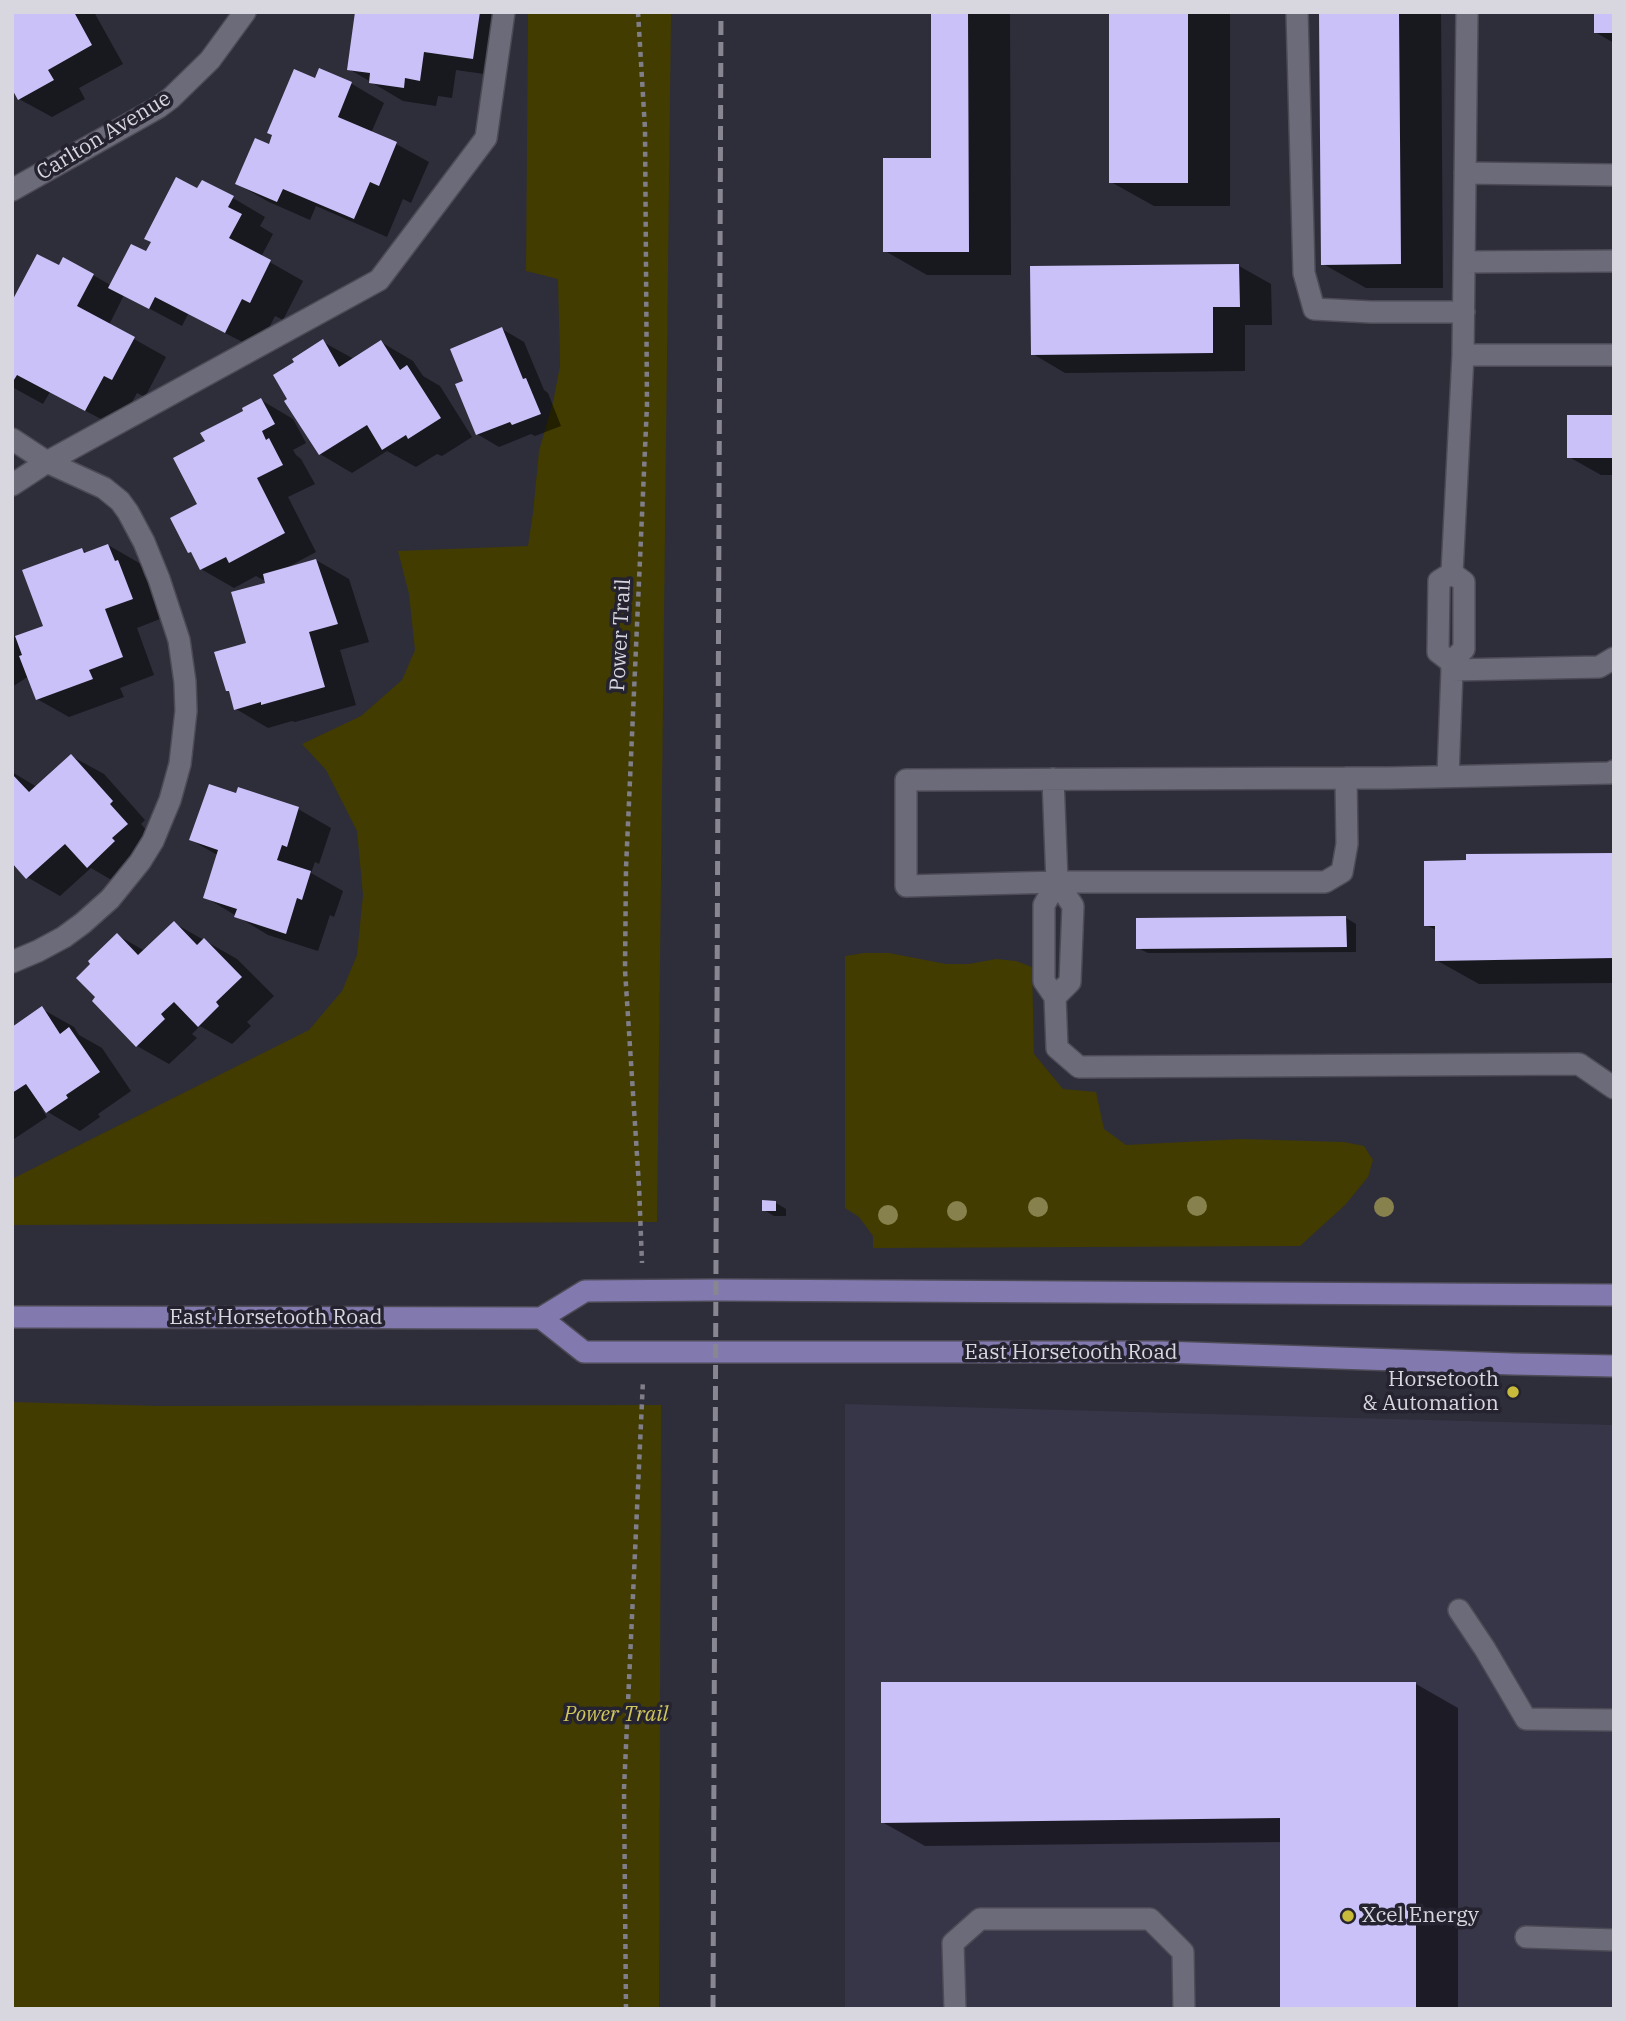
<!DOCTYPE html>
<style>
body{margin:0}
#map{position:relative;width:1626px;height:2021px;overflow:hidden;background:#2e2d3a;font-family:"IBM Plex Serif",serif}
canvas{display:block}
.frame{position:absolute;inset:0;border:14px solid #d8d7df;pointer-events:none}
</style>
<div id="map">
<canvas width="1626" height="2021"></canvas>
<div class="frame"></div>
</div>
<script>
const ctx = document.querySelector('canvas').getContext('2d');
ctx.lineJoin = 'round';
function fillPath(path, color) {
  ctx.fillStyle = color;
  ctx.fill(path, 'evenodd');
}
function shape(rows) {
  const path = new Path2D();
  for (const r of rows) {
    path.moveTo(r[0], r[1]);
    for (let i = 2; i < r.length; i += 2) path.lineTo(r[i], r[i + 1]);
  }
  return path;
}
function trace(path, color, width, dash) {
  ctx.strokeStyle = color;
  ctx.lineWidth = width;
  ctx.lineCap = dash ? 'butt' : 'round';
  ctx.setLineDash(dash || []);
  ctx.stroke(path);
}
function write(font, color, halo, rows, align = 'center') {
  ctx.font = font + ' "IBM Plex Serif",serif';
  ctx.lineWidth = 7;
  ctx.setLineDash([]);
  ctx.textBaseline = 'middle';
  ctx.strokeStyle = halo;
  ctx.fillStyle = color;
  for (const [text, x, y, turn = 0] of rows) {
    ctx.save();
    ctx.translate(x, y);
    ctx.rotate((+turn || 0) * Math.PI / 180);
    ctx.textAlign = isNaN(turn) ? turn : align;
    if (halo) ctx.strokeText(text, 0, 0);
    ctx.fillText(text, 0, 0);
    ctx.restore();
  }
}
fillPath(shape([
 [845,1404,1614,1425,1614,2009,845,2009]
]), '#373548');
fillPath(shape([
 [528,12,671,12,657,1222,12,1225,12,1179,309,1030,342,991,357,955,363,895,357,831,326,770,302,744,361,716,402,680,415,650,409,594,398,551,528,546,533,513,539,451,553,402,560,366,558,279,526,271],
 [864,953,889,953,946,964,969,964,996,959,1016,961,1032,967,1034,1054,1063,1089,1096,1092,1104,1129,1126,1145,1241,1139,1344,1142,1364,1146,1373,1160,1368,1177,1345,1205,1300,1246,873,1248,873,1236,859,1217,845,1208,845,956],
 [12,1402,160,1406,661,1405,659,2009,12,2009]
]), '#423c00');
fillPath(shape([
 [12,12,94,12,123,64,79,88,85,99,52,117,19,99],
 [357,12,507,12,504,28,512,33,505,77,456,70,452,98,438,96,436,106,403,101,349,69],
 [933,12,1010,12,1011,275,927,275,885,251,933,160],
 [1111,12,1230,12,1230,206,1154,206,1111,182],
 [1321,12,1441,12,1443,288,1366,288,1323,264],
 [1614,12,1614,43,1595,32],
 [320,70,352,84,384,103,371,133,396,144,429,162,411,203,403,199,387,237,316,206,310,220,269,202,237,184,270,146,316,80],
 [198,190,233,198,265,217,260,226,273,234,261,257,303,281,283,320,275,316,258,350,188,314,182,326,124,295,109,325,166,357,145,397,137,393,118,428,50,392,43,404,12,387,12,321,59,268,93,275,112,286,147,254],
 [1239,266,1271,284,1272,325,1245,325,1245,371,1065,373,1033,354],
 [502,329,524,342,544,390,548,393,561,426,535,436,531,434,499,447,477,434,466,381],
 [323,342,354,359,381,342,413,361,423,376,440,386,472,437,442,456,437,454,416,467,387,451,352,473,320,454],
 [261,400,293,419,306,443,293,450,296,455,301,459,315,484,288,497,316,552,288,567,316,560,349,579,369,642,340,650,356,705,295,722,292,721,268,728,236,709,231,692,228,690,248,644,267,584,266,578,263,580,256,576,234,588,201,569,194,554,190,552,200,504,207,442],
 [1614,417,1614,475,1601,475,1569,457],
 [108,545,141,564,145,577,151,580,165,617,137,628,154,675,120,688,124,697,69,717,37,699,29,676,12,687,12,631,16,638,45,627,82,550,88,553],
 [71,756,104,774,145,820,141,824,159,844,120,885,91,868,60,896,27,877,21,870,12,865,12,772,37,787],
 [298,809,331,828,319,864,315,862,311,873,343,891,334,917,330,915,318,951,268,935,205,897,219,856,191,840],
 [1614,855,1614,983,1479,984,1436,960,1436,930,1426,925],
 [1346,918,1356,924,1356,952,1148,953,1138,948],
 [174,923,237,959,274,996,247,1022,251,1026,232,1044,200,1026,192,1034,197,1038,169,1064,137,1046,117,935,145,951],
 [42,1009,74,1027,79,1035,102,1048,131,1091,98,1114,100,1117,80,1131,41,1108,47,1117,14,1139,12,1137,12,1025,15,1027],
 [776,1203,786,1209,786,1216,774,1216,764,1210],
 [1416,1684,1458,1708,1458,2009,1282,2009,1282,1842,925,1846,882,1822]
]), '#0007');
fillPath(shape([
 [12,12,74,12,92,45,48,70,54,80,18,100,12,89],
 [355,12,480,12,473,59,424,52,420,81,405,78,404,88,369,83,370,73,347,70],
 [931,12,968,12,969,252,883,252,883,158,931,158],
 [1109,12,1188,12,1188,183,1109,183],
 [1319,12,1399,12,1401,264,1321,265],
 [1594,12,1614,12,1614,33,1594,33],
 [319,68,352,82,338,117,397,142,379,186,370,182,354,219,283,189,277,202,235,184,255,138,269,144,272,135,267,133,294,69,315,78],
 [176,177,197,188,202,180,234,196,228,207,242,214,229,238,271,260,250,303,242,299,225,333,155,297,149,309,108,288,131,244,146,251,151,242,144,239],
 [37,254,59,265,63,257,94,274,77,306,135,337,112,380,104,376,85,411,17,375,12,383,12,301],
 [1239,264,1240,307,1213,307,1213,353,1031,355,1030,266],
 [502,327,523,379,526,378,541,414,512,425,510,422,476,435,455,384,463,381,450,349],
 [323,339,339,367,381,340,400,370,407,365,441,418,408,439,406,435,382,450,367,425,319,455,284,401,287,399,273,375,294,362,292,359],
 [261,398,275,424,262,431,266,440,269,438,283,465,257,478,285,533,229,563,226,557,200,570,191,552,188,553,170,518,197,504,173,458,205,441,200,433,243,411,242,408],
 [1567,415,1614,415,1614,458,1567,458],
 [108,544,115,561,118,560,133,599,105,609,123,657,89,670,93,679,36,700,19,656,22,655,15,636,43,626,22,570,82,548,84,553],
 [316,559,338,624,309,632,325,687,261,705,261,702,234,710,229,691,226,691,214,652,246,643,231,592,265,583,263,574],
 [71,754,113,801,110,804,128,824,112,838,115,841,87,868,65,844,26,879,12,863,12,774,29,792],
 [209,784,236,793,238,787,299,807,287,847,282,845,277,860,311,871,302,900,297,898,286,934,234,917,237,909,203,898,218,850,189,840],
 [1614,853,1614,958,1435,961,1435,926,1424,926,1424,861,1466,860,1466,854],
 [1346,916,1347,947,1136,949,1136,918],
 [174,921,197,945,204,938,242,977,216,1002,219,1006,198,1027,174,1002,161,1014,165,1019,136,1047,92,1001,95,997,76,978,90,964,88,961,117,933,138,955],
 [42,1006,60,1034,69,1027,100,1072,66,1095,68,1098,46,1113,26,1084,12,1093,12,1027],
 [762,1200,776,1201,776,1211,762,1211],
 [881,1682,1416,1682,1416,2009,1280,2009,1280,1818,881,1823]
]), '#c9c1f8');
const minor = shape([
 [1297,12,1304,273,1314,309,1371,312,1464,312],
 [1465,173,1614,175],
 [12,190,159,107,171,98,210,60,245,12],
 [1464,262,1614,261],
 [1463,355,1614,355],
 [12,439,47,462,104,488,120,501,128,512,144,542,159,579,179,640,185,682,186,711,180,764,170,800,153,841,140,862,110,899,83,923,64,937,38,951,12,962],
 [12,485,47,462,379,280,486,138,504,12],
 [1452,573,1463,355,1467,12],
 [1451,662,1464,649,1464,582,1452,573],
 [1452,670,1599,667,1614,658],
 [1448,776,1452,670,1451,662,1438,652,1439,581,1452,573],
 [1346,778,1347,844,1342,872,1325,882,1057,882,906,886,906,780,1346,778,1389,778,1610,773,1614,771],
 [1053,779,1057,882,1044,905,1044,981,1055,997,1057,1048,1079,1067,1579,1064,1614,1088],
 [1055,997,1070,982,1073,906,1057,882],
 [1459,1610,1485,1649,1526,1719,1614,1720],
 [1526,1937,1614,1940],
 [955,2009,953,1943,980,1919,1150,1919,1183,1952,1184,2009]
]);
const major = shape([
 [12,1317,541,1318,585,1291,717,1290,1614,1295],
 [541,1318,584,1352,1162,1352,1513,1364,1614,1366]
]);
trace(minor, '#4d4b56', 24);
trace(major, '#4d4b56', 24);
trace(shape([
 [638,12,645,129,647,405,626,868,625,970,639,1186,642,1263],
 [626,2009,624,1789,643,1380]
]), '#807f89', 4.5, [5, 5]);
trace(minor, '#6c6b7a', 21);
trace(major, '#8279af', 21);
trace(shape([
 [713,2009,721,12]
]), '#888791', 5, [14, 7]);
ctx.fillStyle = '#87814d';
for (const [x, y] of [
 [1197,1206],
 [1038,1207],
 [1384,1207],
 [957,1211],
 [888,1215]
]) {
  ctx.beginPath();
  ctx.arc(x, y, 10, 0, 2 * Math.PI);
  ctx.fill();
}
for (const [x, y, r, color] of [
 [1513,1392,7,"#c8bb3b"],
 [1348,1916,7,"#c8bb3b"]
]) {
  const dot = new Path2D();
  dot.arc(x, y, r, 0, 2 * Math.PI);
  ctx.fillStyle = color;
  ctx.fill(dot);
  trace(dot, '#25232f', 2.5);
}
write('21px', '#d8d7df', '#25232f', [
 ["Carlton Avenue",104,136,-31],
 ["Power Trail",621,635,-87],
 ["East Horsetooth Road",276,1318],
 ["East Horsetooth Road",1071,1353]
]);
write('21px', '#d8d7df', '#25232f', [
 ["Horsetooth",1499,1380],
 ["& Automation",1499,1404],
 ["Xcel Energy",1362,1916,"left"]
], 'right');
write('italic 21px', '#cfc55d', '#25232f', [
 ["Power Trail",616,1715]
]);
</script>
